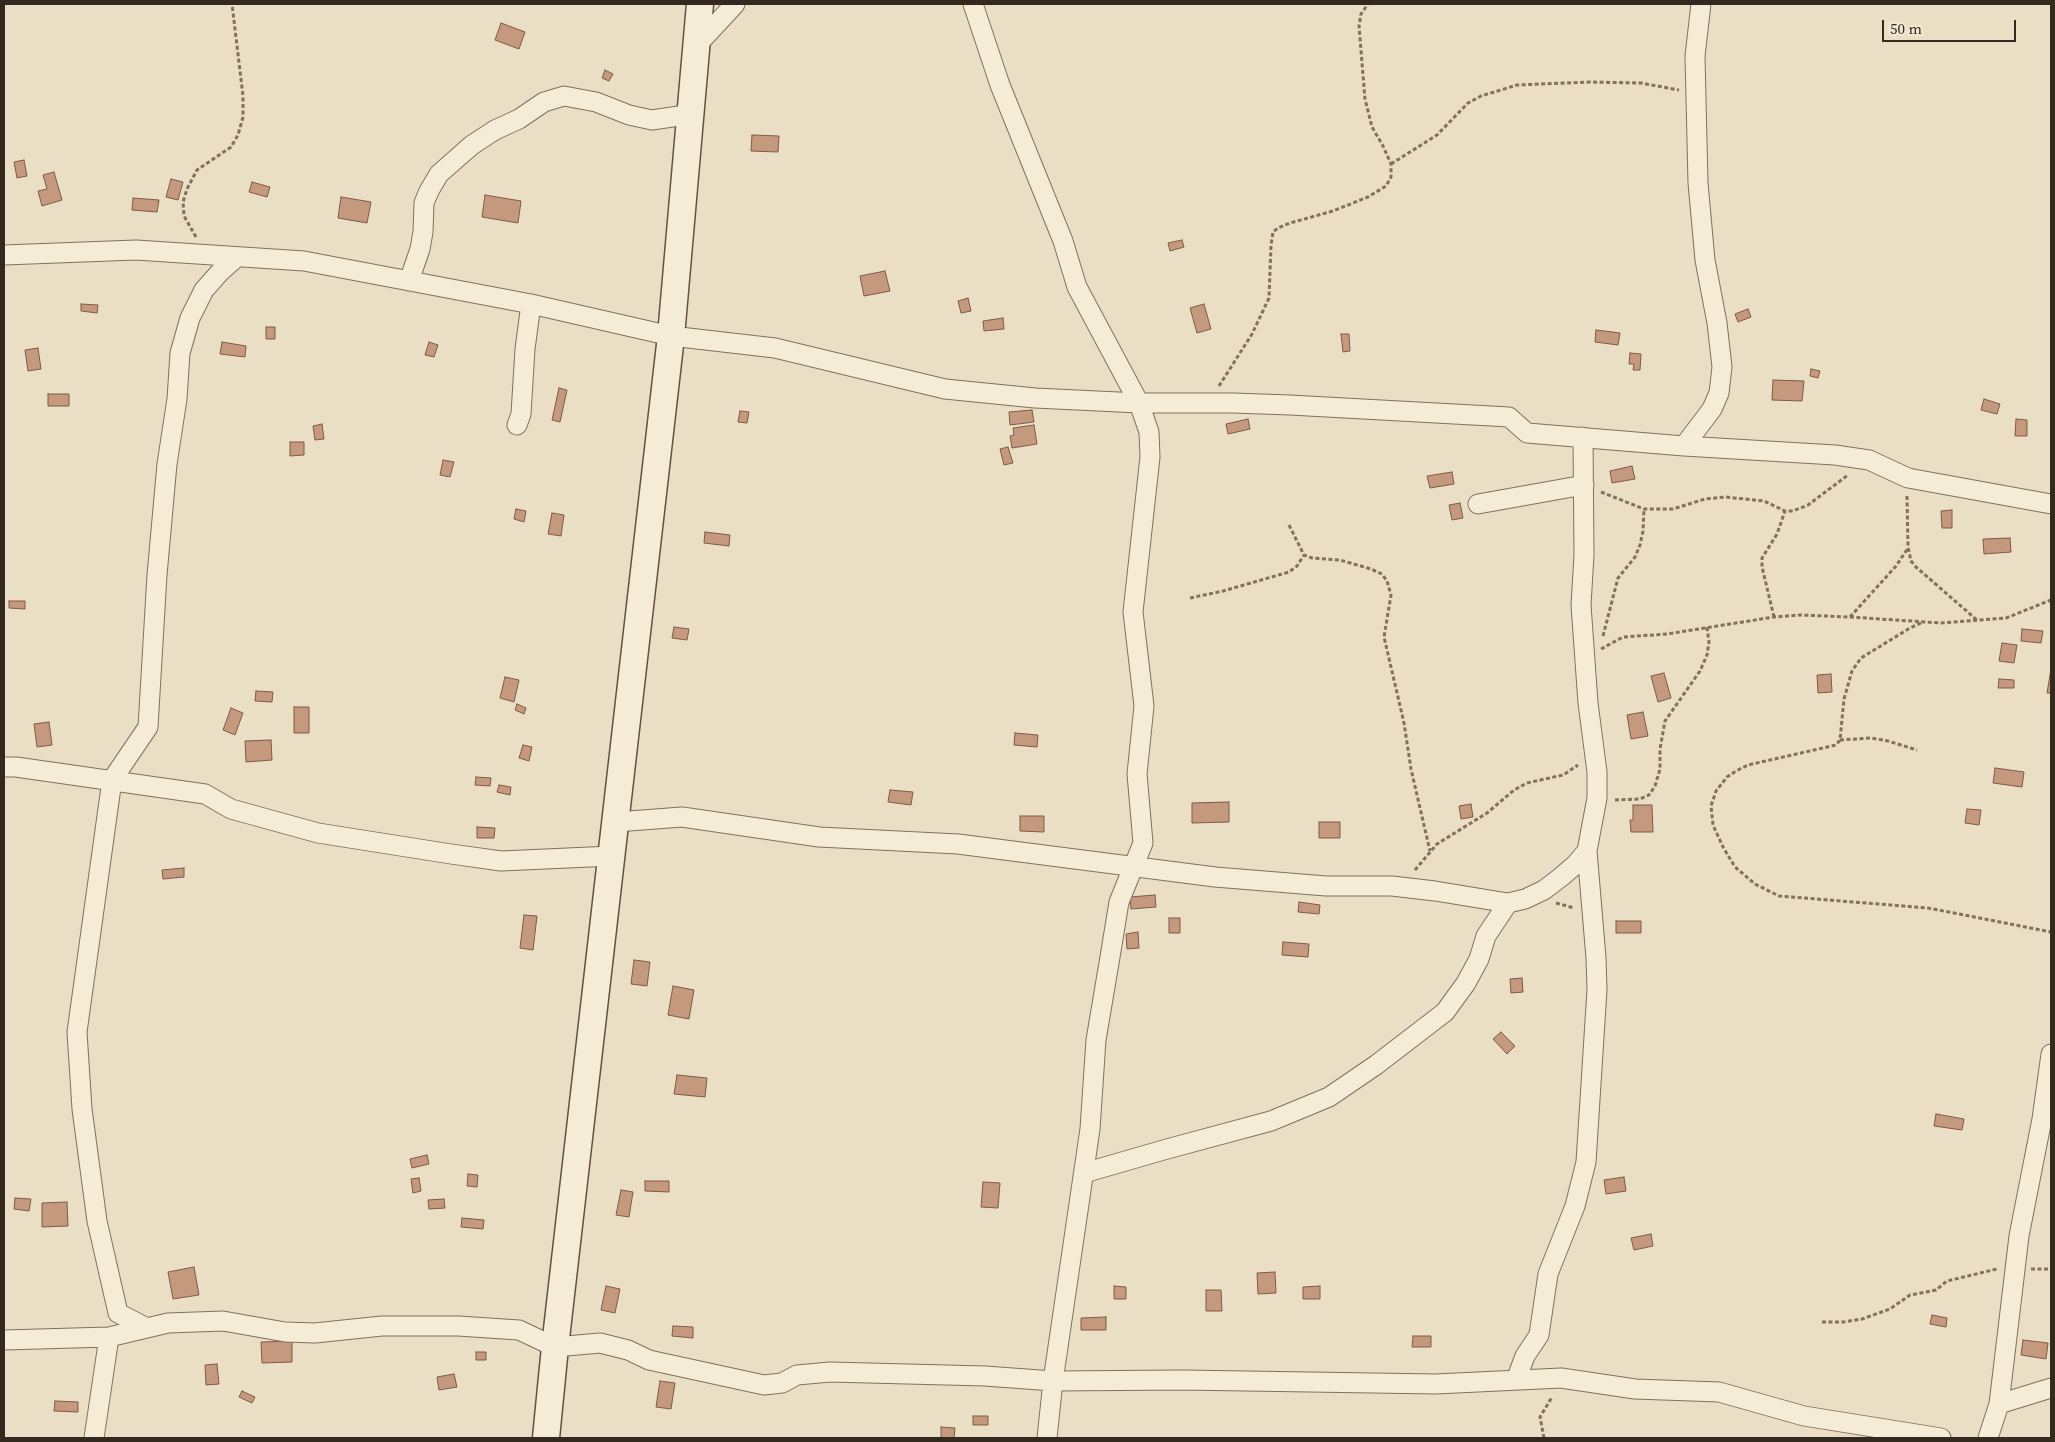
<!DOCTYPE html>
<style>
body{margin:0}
#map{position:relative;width:2055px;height:1442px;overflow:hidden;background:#eadec5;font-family:"Source Serif 4",serif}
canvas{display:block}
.frame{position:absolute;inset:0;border:5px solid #34291f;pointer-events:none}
.scale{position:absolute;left:1882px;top:20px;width:134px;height:22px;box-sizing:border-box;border:2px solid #34291f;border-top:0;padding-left:6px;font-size:15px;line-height:18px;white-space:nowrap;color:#34291f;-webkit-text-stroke:4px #f2e8d4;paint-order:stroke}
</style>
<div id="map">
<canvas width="2055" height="1442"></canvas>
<div class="frame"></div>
<div class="scale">50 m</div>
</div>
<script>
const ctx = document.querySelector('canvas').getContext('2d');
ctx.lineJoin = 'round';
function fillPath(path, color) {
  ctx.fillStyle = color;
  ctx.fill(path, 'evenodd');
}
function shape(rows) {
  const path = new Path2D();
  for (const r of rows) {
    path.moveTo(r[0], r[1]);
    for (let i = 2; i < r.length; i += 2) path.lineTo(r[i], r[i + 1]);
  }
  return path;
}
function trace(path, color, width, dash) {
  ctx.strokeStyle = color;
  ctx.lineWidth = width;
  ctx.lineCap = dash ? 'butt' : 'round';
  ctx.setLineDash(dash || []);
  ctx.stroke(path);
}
const building = shape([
 [501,23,525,32,519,49,495,40,501,23],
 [605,70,613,74,609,81,602,78,605,70],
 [752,135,779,136,778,152,751,151,752,135],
 [24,160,27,176,17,178,14,162,24,160],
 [54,172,62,200,42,206,38,191,47,189,43,175,54,172],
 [171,179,183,182,178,200,166,197,171,179],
 [252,182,270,187,267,197,249,192,252,182],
 [485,195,521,201,518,223,482,217,485,195],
 [341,197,371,202,367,223,338,218,341,197],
 [133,198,159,200,157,212,132,210,133,198],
 [1182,240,1184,247,1170,251,1168,243,1182,240],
 [885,271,890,291,864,296,860,276,885,271],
 [968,298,971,311,961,313,958,301,968,298],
 [81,304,98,305,97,313,81,311,81,304],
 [1204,304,1211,329,1197,333,1190,308,1204,304],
 [1748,309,1751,317,1738,322,1735,314,1748,309],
 [1003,318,1004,329,984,331,983,321,1003,318],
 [266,327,275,327,275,339,266,339,266,327],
 [1596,330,1620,333,1618,345,1595,342,1596,330],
 [1341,334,1349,334,1350,351,1343,352,1341,334],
 [222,342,246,346,245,357,220,354,222,342],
 [429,342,438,345,434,357,425,355,429,342],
 [38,348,41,369,28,371,25,350,38,348],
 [1630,353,1641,354,1640,370,1633,370,1634,364,1629,364,1630,353],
 [1811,369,1820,371,1818,378,1810,376,1811,369],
 [1773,380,1804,381,1802,401,1772,400,1773,380],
 [559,388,567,390,560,422,552,420,559,388],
 [48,394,69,394,69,406,48,406,48,394],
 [1984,399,2000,404,1997,414,1981,410,1984,399],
 [1032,410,1034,422,1010,425,1009,412,1032,410],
 [740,411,749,412,747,423,738,422,740,411],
 [1248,419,1250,429,1228,434,1226,424,1248,419],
 [2016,419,2027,420,2027,436,2015,436,2016,419],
 [322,424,324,439,315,440,313,426,322,424],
 [1034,425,1037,444,1012,448,1010,436,1014,435,1013,428,1034,425],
 [290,442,304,442,304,455,290,456,290,442],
 [1008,447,1013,463,1004,465,1000,449,1008,447],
 [443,460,454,462,450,477,440,475,443,460],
 [1632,466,1635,479,1612,483,1610,471,1632,466],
 [1452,472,1454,484,1430,488,1427,476,1452,472],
 [1460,503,1463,518,1452,520,1449,505,1460,503],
 [516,509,526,511,524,522,514,519,516,509],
 [1952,510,1952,528,1942,528,1941,511,1952,510],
 [552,513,564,515,561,536,548,534,552,513],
 [705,532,730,535,729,546,704,543,705,532],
 [2010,538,2011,552,1984,554,1983,539,2010,538],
 [9,601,25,601,25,609,9,608,9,601],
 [674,627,689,629,687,640,672,638,674,627],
 [2022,629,2043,631,2041,643,2021,641,2022,629],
 [2002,643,2017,645,2014,663,1999,661,2002,643],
 [2051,669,2051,693,2047,693,2051,669],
 [1664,673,1671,698,1658,702,1651,676,1664,673],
 [1831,674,1832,692,1818,693,1817,675,1831,674],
 [505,677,519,680,514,702,500,698,505,677],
 [1999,679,2014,680,2014,688,1998,688,1999,679],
 [256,691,273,692,272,702,255,701,256,691],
 [517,704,526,708,524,714,515,710,517,704],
 [294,707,309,707,309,733,294,733,294,707],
 [231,708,243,713,235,735,223,730,231,708],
 [1643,712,1648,736,1631,739,1627,715,1643,712],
 [49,722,52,745,37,747,34,724,49,722],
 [1015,733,1038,735,1037,747,1014,745,1015,733],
 [271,740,272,760,246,762,245,741,271,740],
 [523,745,532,747,529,761,519,758,523,745],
 [1995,768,2024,772,2022,787,1993,783,1995,768],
 [476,777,491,778,490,786,475,785,476,777],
 [499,785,511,787,510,795,497,792,499,785],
 [890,790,913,792,911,805,888,802,890,790],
 [1229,802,1229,822,1192,823,1192,803,1229,802],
 [1471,804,1473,817,1461,819,1459,806,1471,804],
 [1633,805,1652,805,1653,832,1631,832,1630,820,1633,820,1633,805],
 [1967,809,1981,810,1979,825,1965,823,1967,809],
 [1020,816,1044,816,1044,832,1020,831,1020,816],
 [1319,822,1340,822,1340,838,1319,838,1319,822],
 [477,827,495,828,494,838,477,838,477,827],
 [184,868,184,877,163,879,162,870,184,868],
 [1155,895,1156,907,1131,909,1130,897,1155,895],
 [1299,902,1320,905,1319,914,1298,912,1299,902],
 [524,915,537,916,533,950,520,948,524,915],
 [1169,918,1180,918,1180,933,1169,933,1169,918],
 [1616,921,1641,921,1641,933,1616,933,1616,921],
 [1138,932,1139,948,1127,949,1126,934,1138,932],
 [1283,942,1309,944,1308,957,1282,955,1283,942],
 [634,960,650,962,647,986,631,984,634,960],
 [1522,978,1523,992,1511,993,1510,979,1522,978],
 [673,986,694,990,689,1019,668,1015,673,986],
 [1501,1032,1515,1046,1507,1054,1493,1039,1501,1032],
 [677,1075,707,1078,705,1097,674,1094,677,1075],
 [1936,1114,1964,1119,1962,1130,1934,1126,1936,1114],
 [427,1155,429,1164,412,1168,410,1159,427,1155],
 [468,1174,478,1175,477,1187,467,1186,468,1174],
 [1624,1177,1626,1191,1606,1194,1604,1180,1624,1177],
 [419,1178,421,1191,413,1193,411,1179,419,1178],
 [645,1181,669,1181,669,1192,645,1191,645,1181],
 [983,1182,1000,1183,998,1208,981,1207,983,1182],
 [621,1190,633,1192,629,1217,616,1215,621,1190],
 [15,1198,31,1199,29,1211,14,1209,15,1198],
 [444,1199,445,1208,429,1209,428,1200,444,1199],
 [67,1202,68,1226,42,1227,42,1203,67,1202],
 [462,1218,484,1220,483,1229,461,1227,462,1218],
 [1651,1234,1653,1246,1634,1250,1631,1238,1651,1234],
 [194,1267,199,1295,173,1299,168,1272,194,1267],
 [1275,1272,1276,1293,1258,1294,1257,1273,1275,1272],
 [606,1286,620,1289,615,1313,601,1310,606,1286],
 [1114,1286,1126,1287,1126,1299,1114,1299,1114,1286],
 [1320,1286,1320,1299,1303,1299,1303,1287,1320,1286],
 [1206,1290,1221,1290,1222,1311,1206,1311,1206,1290],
 [1932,1315,1947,1318,1946,1327,1930,1324,1932,1315],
 [1106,1317,1106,1330,1081,1330,1081,1318,1106,1317],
 [673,1326,693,1327,693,1338,672,1336,673,1326],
 [1413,1336,1431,1336,1431,1347,1412,1347,1413,1336],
 [2023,1340,2048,1343,2046,1359,2021,1355,2023,1340],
 [292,1341,292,1362,262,1363,261,1342,292,1341],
 [476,1352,486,1352,486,1360,476,1360,476,1352],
 [217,1364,219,1384,206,1385,205,1365,217,1364],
 [454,1374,457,1387,439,1390,437,1377,454,1374],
 [660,1381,675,1383,671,1409,656,1407,660,1381],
 [242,1391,255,1397,252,1403,239,1397,242,1391],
 [55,1401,78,1402,78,1412,54,1411,55,1401],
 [973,1416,988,1416,988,1425,973,1425,973,1416],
 [941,1427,955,1428,954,1438,941,1438,941,1427]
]);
fillPath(building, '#c4997e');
trace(building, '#805a45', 1);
const street = shape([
 [973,4,1000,85,1063,241,1077,287,1139,403,1149,432,1150,457,1133,612,1144,706,1137,774,1143,843,1119,902,1110,957,1096,1040,1090,1129,1053,1381,1183,1380,1436,1384,1561,1378,1635,1389,1719,1392,1804,1416,1941,1438],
 [697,45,735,4],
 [4,255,136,250,304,261,531,304,671,336,775,348,945,389,1035,398,1139,403,1233,403,1290,405,1509,417,1527,433,1684,446,1835,455,1869,460,1908,478,2051,504],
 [409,281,420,249,423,232,424,203,429,191,439,174,456,159,472,145,495,130,519,119,544,102,564,96,596,102,629,115,652,120,692,114],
 [517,425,521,414,525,349,531,304],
 [1684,446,1712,409,1719,393,1722,367,1717,323,1705,260,1698,183,1695,56,1701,4],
 [1478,504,1584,485],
 [4,767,16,767,205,794,231,809,318,833,451,854,501,861,612,856],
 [616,822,682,817,819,837,958,844,1215,877,1326,886,1392,886,1435,891,1508,903,1525,899,1544,890,1561,877,1575,865,1587,851,1597,798,1597,772,1588,703,1581,605,1584,555,1583,437],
 [1084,1173,1167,1149,1271,1121,1329,1097,1376,1065,1445,1012,1466,983,1479,959,1486,936,1508,903],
 [147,1328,118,1313,97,1221,82,1109,77,1032,112,780,148,727,157,575,167,464,177,399,180,353,190,318,204,290,220,272,237,257],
 [4,1340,109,1337,168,1323,223,1321,285,1332,315,1333,382,1326,458,1326,519,1330,555,1347,600,1343,628,1350,649,1360,764,1385,782,1383,797,1375,830,1372,985,1376,1053,1381,1047,1438],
 [1516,1380,1525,1356,1539,1335,1548,1274,1575,1206,1586,1162,1597,990,1596,958,1587,851],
 [1999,1404,2051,1388],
 [94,1438,109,1337],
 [1988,1438,1999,1404,2019,1236,2042,1119,2051,1054]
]);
const secondary = shape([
 [546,1438,555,1347,671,336,700,4]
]);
trace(street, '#83705d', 21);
trace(secondary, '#655140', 29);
trace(shape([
 [1391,164,1437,135,1468,103,1481,96,1517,85,1590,82,1641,83,1679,90],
 [196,237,184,216,183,202,187,189,197,170,231,147,238,135,243,117,243,96,232,4],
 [1219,386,1252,334,1269,298,1271,245,1273,232,1278,228,1290,223,1333,211,1368,197,1386,186,1391,177,1391,164,1383,146,1372,127,1365,99,1359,26,1361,14,1368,4],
 [1601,492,1644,509,1673,509,1705,499,1725,497,1764,501,1785,511,1793,511,1808,505,1848,475],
 [1907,496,1908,547,1911,561,1916,567,1978,621],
 [1289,525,1304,555,1312,558,1340,560,1371,569,1382,574,1387,581,1391,595,1384,637,1404,723,1411,769,1430,851],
 [1190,598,1223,591,1289,572,1297,566,1304,555],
 [1774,617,1762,567,1762,558,1777,534,1785,511],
 [1850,617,1896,566,1908,548],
 [1921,623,1910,628,1861,658,1852,671,1844,699,1840,740,1836,745,1748,765,1736,771,1727,777,1716,791,1711,806,1713,825,1723,847,1735,867,1755,884,1779,896,1928,908,2051,932],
 [1603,636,1618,578,1635,557,1640,545,1643,531,1644,509],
 [1601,649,1623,637,1667,634,1774,617,1800,615,1850,617,1941,623,2006,618,2051,600],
 [1840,740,1871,738,1888,741,1917,750],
 [1615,800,1640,799,1649,795,1655,786,1660,769,1660,749,1665,721,1700,671,1707,655,1709,642,1707,627],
 [1415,870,1437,844,1487,813,1514,790,1527,783,1563,775,1578,765],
 [1556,903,1574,908],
 [2031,1269,2051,1269],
 [1822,1322,1843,1322,1862,1319,1890,1309,1910,1295,1936,1290,1947,1281,1997,1269],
 [1544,1438,1540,1417,1552,1397]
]), '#83705d', 3, [4, 2.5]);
trace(street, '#f5ecd7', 19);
trace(secondary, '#f5ecd7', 26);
</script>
